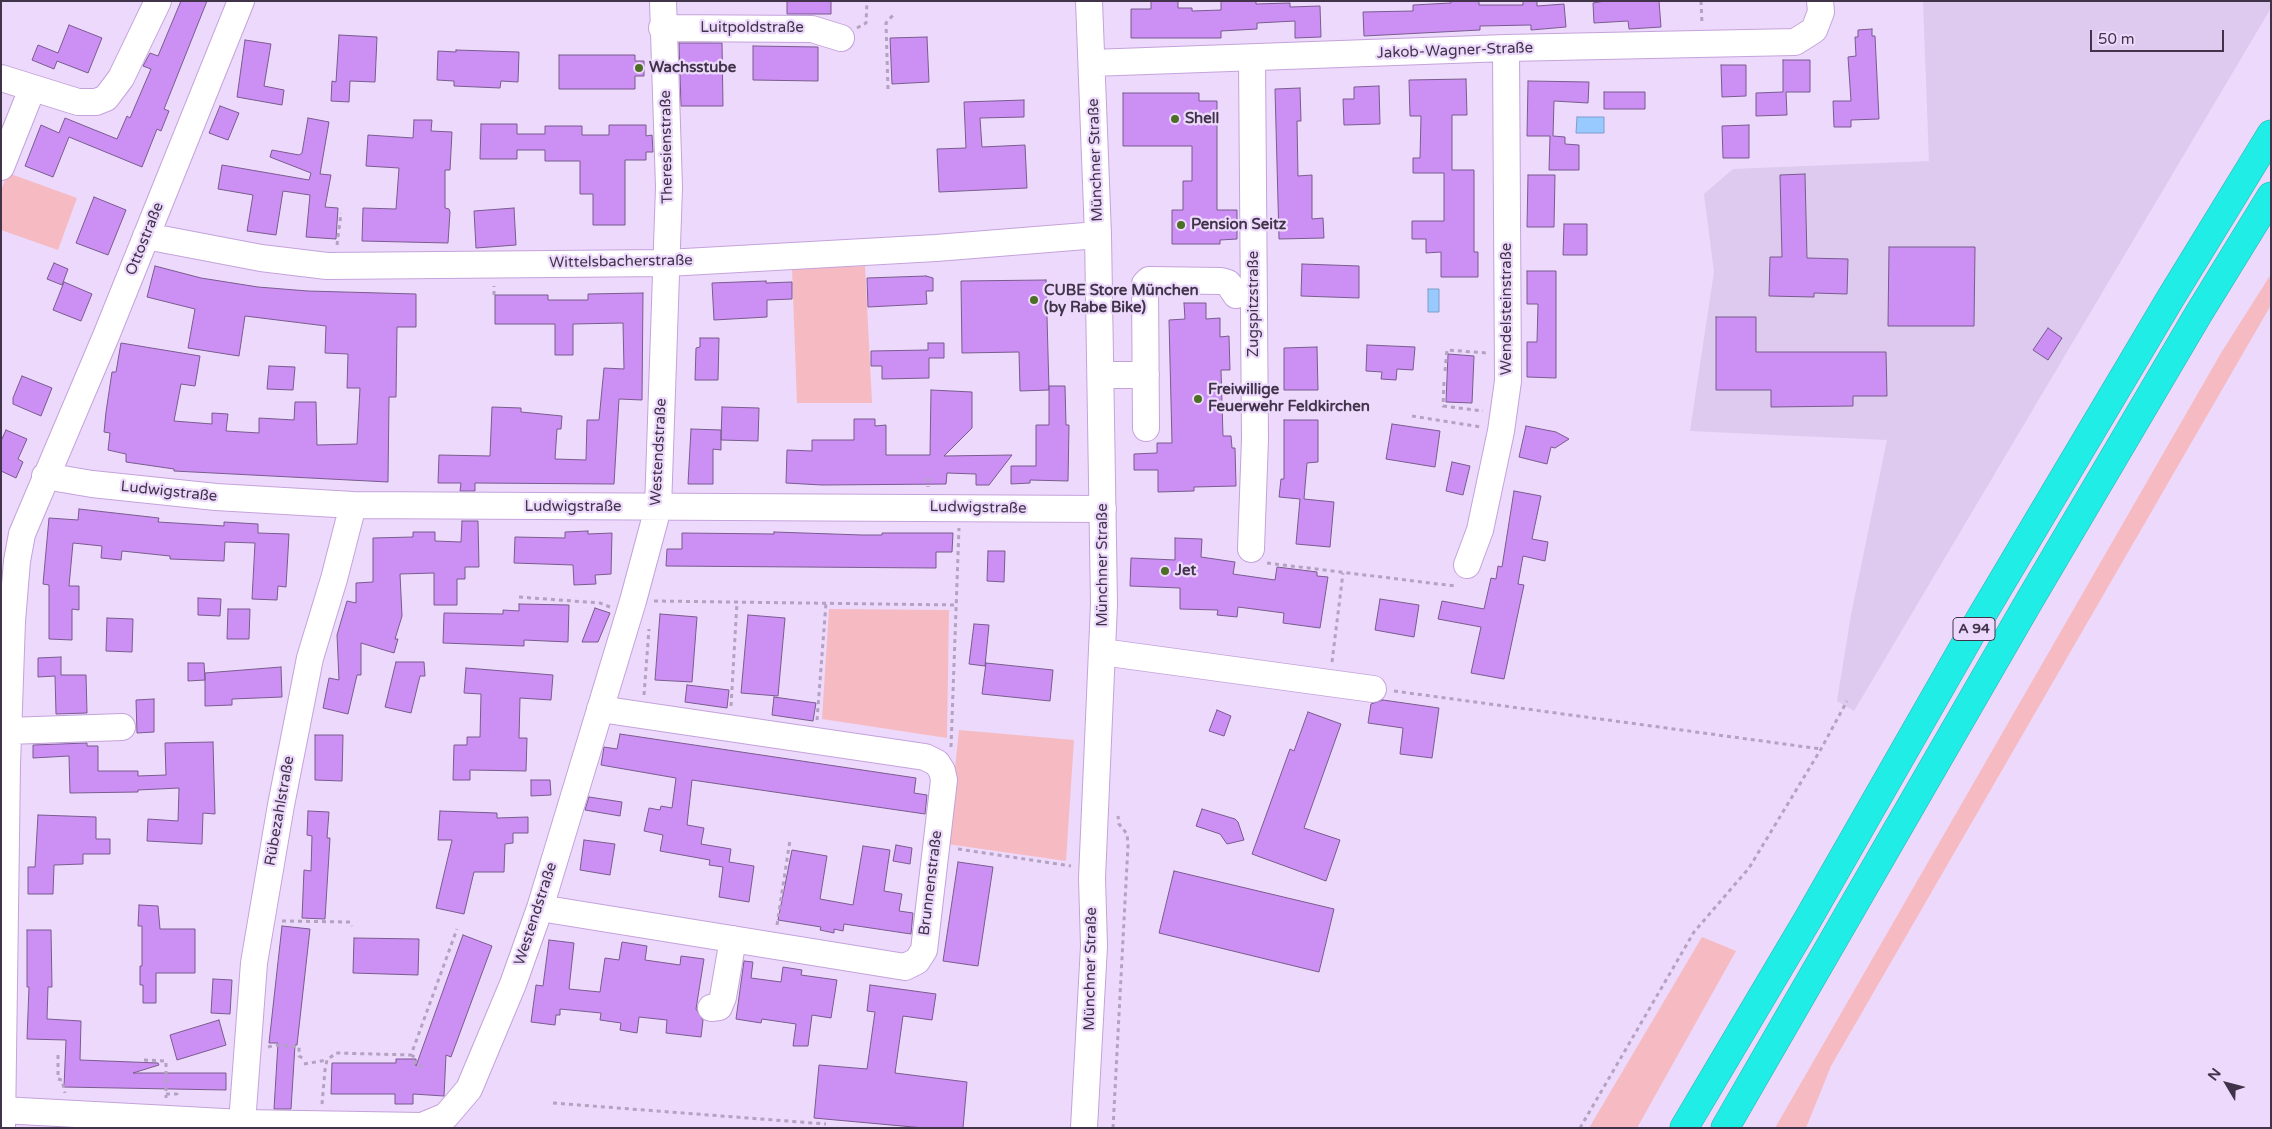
<!DOCTYPE html>
<meta charset="utf-8">
<style>
body{margin:0}
#map{position:relative;width:2272px;height:1129px;overflow:hidden;background:#edd9fc;font-family:"Varela Round",sans-serif}
canvas{display:block}
.frame{position:absolute;inset:0;border:2px solid #41334a;pointer-events:none}
.north{position:absolute;left:2202px;top:1059px;width:50px;height:50px;-webkit-text-stroke:4px #edd9fc;paint-order:stroke;rotate:307deg;font-size:14px;font-weight:700;line-height:20px;text-align:center;color:#41334a}
.north::after{content:'';display:block;margin:auto;width:18px;height:22px;background:#41334a;clip-path:polygon(50% 0,100% 100%,50% 72%,0 100%)}
.scale{position:absolute;left:2090px;top:30px;width:134px;height:22px;box-sizing:border-box;border:2px solid #41334a;border-top:0;padding-left:6px;font-size:15px;line-height:18px;white-space:nowrap;color:#41334a;-webkit-text-stroke:4px #edd9fc;paint-order:stroke}
</style>
<div id="map">
<canvas width="2272" height="1129"></canvas>
<div class="frame"></div>
<div class="north">N</div>
<div class="scale">50 m</div>
</div>
<script>
const ctx = document.querySelector('canvas').getContext('2d');
ctx.lineJoin = 'round';
function fillPath(path, color) {
  ctx.fillStyle = color;
  ctx.fill(path, 'evenodd');
}
function shape(rows) {
  const path = new Path2D();
  for (const r of rows) {
    path.moveTo(r[0], r[1]);
    for (let i = 2; i < r.length; i += 2) path.lineTo(r[i], r[i + 1]);
  }
  return path;
}
function trace(path, color, width, dash) {
  ctx.strokeStyle = color;
  ctx.lineWidth = width;
  ctx.lineCap = dash ? 'butt' : 'round';
  ctx.setLineDash(dash || []);
  ctx.stroke(path);
}
function write(font, color, halo, rows, align = 'center') {
  ctx.font = font + ' "Varela Round",sans-serif';
  ctx.lineWidth = 4.5;
  ctx.setLineDash([]);
  ctx.textBaseline = 'middle';
  ctx.strokeStyle = halo;
  ctx.fillStyle = color;
  for (const [text, x, y, turn = 0] of rows) {
    ctx.save();
    ctx.translate(x, y);
    ctx.rotate((+turn || 0) * Math.PI / 180);
    ctx.textAlign = isNaN(turn) ? turn : align;
    if (halo) ctx.strokeText(text, 0, 0);
    ctx.fillText(text, 0, 0);
    ctx.restore();
  }
}
fillPath(shape([
 [1923,1,2271,1,2271,8,1854,711,1837,701,1851,615,1887,440,1690,431,1714,272,1704,194,1733,169,1929,161]
]), '#dec9ef');
fillPath(shape([
 [8,173,77,198,58,250,1,230,1,190],
 [865,266,872,403,797,403,792,269],
 [2271,274,2271,305,1831,1066,1806,1128,1775,1128,2221,353],
 [829,609,949,610,947,738,822,719],
 [959,730,1074,740,1066,861,947,844],
 [1702,937,1736,951,1637,1128,1589,1128]
]), '#f6bbc2');
const water = shape([
 [1577,117,1604,117,1604,133,1576,133,1577,117],
 [1428,289,1439,289,1439,312,1428,312,1428,289]
]);
fillPath(water, '#98caff');
trace(water, '#7e9dc9', 1);
const building = shape([
 [181,1,207,1,164,109,169,111,161,131,157,129,142,167,69,137,53,177,25,166,41,125,59,133,65,118,117,139,127,116,130,118,151,69,143,66,150,53,158,56,181,1],
 [787,1,831,1,831,14,787,14,787,1],
 [1151,1,1178,1,1178,8,1192,8,1192,11,1221,10,1221,1,1256,1,1256,4,1290,3,1290,7,1320,6,1321,37,1295,38,1295,21,1257,23,1257,29,1221,31,1221,38,1131,38,1131,9,1151,9,1151,1],
 [1451,1,1479,1,1479,5,1523,5,1523,1,1537,1,1537,6,1564,4,1566,27,1531,30,1531,25,1480,26,1480,30,1364,36,1363,12,1413,11,1413,5,1451,3,1451,1],
 [1605,1,1659,1,1661,27,1629,29,1628,21,1594,23,1593,3,1605,1],
 [69,25,102,38,88,73,57,61,54,69,32,60,38,45,58,53,69,25],
 [1872,29,1872,36,1875,36,1879,119,1851,120,1851,127,1834,127,1833,101,1851,101,1848,57,1856,56,1855,37,1858,37,1858,30,1872,29],
 [339,35,377,37,375,82,350,81,349,102,331,101,332,81,336,82,339,35],
 [927,37,929,82,892,84,890,38,927,37],
 [245,40,271,44,264,86,284,90,282,105,237,97,245,40],
 [679,43,722,43,723,106,681,106,679,43],
 [753,46,818,47,818,81,753,80,753,46],
 [456,50,519,52,518,82,501,81,500,88,454,86,454,81,437,80,438,51,456,52,456,50],
 [559,55,635,55,635,61,644,61,644,76,635,76,635,89,559,89,559,55],
 [1783,60,1810,60,1810,92,1786,92,1787,115,1756,116,1756,93,1783,92,1783,60],
 [1721,65,1746,65,1746,96,1722,97,1721,65],
 [1466,79,1467,115,1452,115,1452,170,1474,170,1474,252,1478,252,1478,277,1441,277,1441,252,1426,253,1426,239,1412,239,1412,221,1444,221,1444,173,1413,173,1413,158,1420,158,1421,116,1410,116,1409,80,1466,79],
 [1528,81,1589,82,1588,103,1554,101,1553,136,1565,137,1565,144,1579,145,1579,170,1549,170,1550,136,1527,136,1528,81],
 [1379,86,1380,124,1344,125,1343,99,1354,99,1354,87,1379,86],
 [1300,88,1301,121,1297,121,1298,176,1312,175,1312,219,1323,218,1324,238,1279,239,1275,89,1300,88],
 [1604,92,1645,92,1645,109,1604,109,1604,92],
 [1123,93,1199,93,1199,101,1217,101,1217,210,1237,210,1237,239,1220,240,1220,244,1172,244,1172,210,1183,210,1183,181,1192,181,1192,146,1123,146,1123,93],
 [1024,100,1024,117,980,118,982,147,1025,145,1027,188,939,192,937,149,966,148,964,102,1024,100],
 [220,106,239,113,228,140,209,133,220,106],
 [308,118,329,122,320,174,331,175,325,207,338,208,336,239,306,237,310,195,283,191,276,235,247,231,253,195,218,189,222,165,309,180,311,173,270,157,272,150,299,155,302,153,308,118],
 [414,120,432,120,431,131,452,132,450,170,445,170,445,208,449,209,450,212,448,243,362,241,363,208,396,209,399,168,366,166,368,135,413,138,414,120],
 [481,124,517,124,517,134,545,134,545,126,582,126,582,135,609,135,609,125,646,125,646,136,652,135,653,152,646,152,646,160,625,160,625,225,593,225,593,194,580,194,580,161,545,161,545,150,517,150,517,159,480,159,481,124],
 [1749,125,1749,158,1723,158,1722,126,1749,125],
 [1805,174,1807,258,1848,259,1847,294,1814,293,1814,297,1769,296,1770,257,1782,257,1780,175,1805,174],
 [1528,175,1555,175,1554,227,1527,227,1528,175],
 [94,197,126,210,108,255,76,243,94,197],
 [514,208,516,245,476,248,474,211,514,208],
 [1564,224,1587,224,1587,255,1563,255,1564,224],
 [1889,247,1975,247,1974,326,1888,326,1889,247],
 [54,263,68,269,62,285,47,279,54,263],
 [1302,264,1359,266,1359,298,1301,296,1302,264],
 [155,266,201,278,258,287,308,291,416,294,416,327,397,327,396,397,389,397,388,482,174,471,174,469,126,462,126,454,108,450,110,433,104,432,106,412,112,372,116,372,121,343,200,356,195,386,181,384,174,421,212,424,212,413,228,414,226,431,259,433,259,418,294,420,295,402,316,402,317,445,357,444,360,388,347,388,348,354,325,353,326,326,245,316,239,356,188,348,195,309,147,297,155,266],
 [1527,271,1556,271,1556,378,1527,377,1527,342,1537,342,1538,304,1527,304,1527,271],
 [926,276,933,278,933,291,926,291,927,304,868,307,867,278,926,276],
 [1046,280,1049,390,1020,391,1019,352,962,353,961,281,1046,280],
 [766,281,766,283,792,282,792,299,767,300,767,317,714,320,712,283,766,281],
 [64,282,92,294,81,321,53,310,64,282],
 [643,293,642,400,619,399,614,484,475,483,475,491,460,491,461,483,438,483,439,455,490,456,492,407,521,408,521,412,562,416,561,429,557,429,555,459,586,460,587,420,599,420,604,368,624,369,623,323,573,324,573,355,555,355,555,324,495,324,495,295,548,295,548,300,588,300,588,294,643,293],
 [1184,303,1206,303,1206,319,1220,318,1220,337,1229,336,1230,370,1221,370,1223,436,1231,436,1232,448,1235,448,1236,486,1194,487,1194,491,1158,492,1158,470,1134,470,1134,454,1157,453,1157,443,1172,443,1169,320,1185,319,1184,303],
 [1716,317,1756,317,1756,352,1886,352,1887,396,1853,396,1853,406,1771,407,1771,390,1716,390,1716,317],
 [2048,328,2062,338,2048,360,2033,350,2048,328],
 [700,338,719,338,718,380,695,380,696,348,700,347,700,338],
 [928,343,944,343,944,358,929,358,929,378,882,379,882,366,871,366,871,351,928,350,928,343],
 [1367,345,1415,347,1413,370,1397,369,1396,380,1381,379,1382,372,1366,371,1367,345],
 [1317,347,1318,390,1284,390,1284,348,1317,347],
 [1448,354,1474,356,1472,403,1446,402,1448,354],
 [269,366,295,367,293,390,267,389,269,366],
 [22,376,52,388,41,416,13,404,13,398,22,376],
 [1049,386,1065,386,1066,425,1069,425,1068,481,1030,480,1030,483,1011,484,1011,466,1036,466,1036,425,1049,425,1049,386],
 [931,390,972,392,972,428,944,456,1012,455,989,485,976,485,976,474,947,473,946,484,822,485,786,483,787,450,812,451,812,440,854,440,854,419,875,419,875,426,886,425,886,455,930,455,931,390],
 [722,407,759,408,758,441,721,440,722,407],
 [1284,420,1318,420,1318,462,1307,463,1304,499,1334,502,1330,547,1296,544,1300,499,1279,497,1281,479,1284,479,1284,420],
 [1392,424,1440,431,1435,467,1386,459,1392,424],
 [1526,426,1556,432,1569,439,1555,448,1551,447,1547,464,1519,457,1526,426],
 [691,429,721,430,721,450,713,449,713,484,688,484,691,429],
 [6,430,27,439,18,459,23,462,16,478,1,471,1,441,6,430],
 [1452,462,1470,466,1463,495,1446,491,1452,462],
 [1514,491,1541,496,1532,539,1548,542,1545,561,1523,556,1518,584,1524,585,1504,679,1471,673,1481,627,1438,619,1442,601,1484,609,1491,578,1496,579,1498,566,1502,567,1514,491],
 [79,509,159,518,158,522,224,526,224,522,258,524,258,533,289,534,286,587,278,586,277,600,252,599,255,543,225,542,224,561,170,559,170,556,122,551,121,560,101,558,102,546,73,543,69,586,79,586,79,610,72,609,72,640,49,639,49,585,43,584,49,518,78,520,79,509],
 [462,521,478,521,479,567,465,567,465,579,457,579,457,605,434,605,434,573,400,574,402,616,395,639,398,639,394,653,361,643,361,675,357,675,348,714,323,708,329,678,339,680,337,635,347,601,356,603,356,583,373,582,373,538,413,537,413,532,435,532,435,541,461,542,462,521],
 [588,531,588,534,612,533,611,574,595,575,596,584,574,585,573,565,514,563,515,537,565,538,565,532,588,531],
 [774,532,862,535,882,535,882,533,953,533,952,552,936,552,936,568,666,566,667,549,682,549,682,533,774,534,774,532],
 [1175,538,1202,539,1201,557,1235,562,1233,574,1275,580,1277,567,1317,572,1317,576,1328,577,1320,628,1283,623,1284,613,1238,607,1237,617,1217,615,1218,610,1180,609,1180,588,1130,586,1131,558,1175,560,1175,538],
 [988,551,1005,551,1004,582,987,581,988,551],
 [198,598,221,599,220,616,198,615,198,598],
 [1380,599,1419,605,1414,637,1375,630,1380,599],
 [519,604,569,605,568,642,524,640,524,646,443,643,444,613,503,614,503,610,519,611,519,604],
 [595,608,610,613,598,642,582,642,595,608],
 [228,609,250,609,249,639,227,639,228,609],
 [660,614,697,617,692,682,655,680,660,614],
 [748,615,785,618,778,696,741,693,748,615],
 [107,618,133,619,132,652,106,651,107,618],
 [974,624,989,625,985,666,969,664,974,624],
 [61,657,61,675,86,675,87,713,56,714,55,676,38,677,38,658,61,657],
 [396,662,424,662,425,676,420,676,411,713,385,707,396,662],
 [188,663,204,663,205,680,188,681,188,663],
 [986,663,1053,670,1050,701,982,694,986,663],
 [281,667,282,697,232,699,232,705,205,706,205,673,281,667],
 [466,668,553,675,551,700,520,698,519,738,527,738,526,771,470,770,470,780,453,780,454,745,467,745,467,737,480,737,481,694,464,693,466,668],
 [687,685,729,690,727,708,685,702,687,685],
 [774,697,816,703,813,721,772,715,774,697],
 [154,699,154,732,137,733,136,700,154,699],
 [1383,700,1439,708,1432,758,1400,754,1403,728,1368,723,1371,704,1383,700],
 [1217,710,1231,716,1224,736,1209,731,1217,710],
 [1308,712,1341,724,1304,828,1340,840,1326,881,1252,854,1290,749,1294,751,1308,712],
 [620,734,916,778,914,793,927,795,925,814,692,780,687,825,704,828,701,844,731,849,729,862,754,866,749,902,719,897,723,867,709,865,710,860,660,851,663,835,644,831,649,808,660,810,661,806,672,808,676,778,601,765,604,747,617,749,620,734],
 [315,735,343,735,342,781,315,780,315,735],
 [213,742,215,814,203,813,202,844,147,841,148,819,178,821,179,788,138,790,138,792,70,793,69,756,33,758,33,745,87,743,87,746,98,746,98,771,138,771,138,776,166,775,165,743,213,742],
 [531,780,550,780,551,795,531,796,531,780],
 [589,797,622,802,620,816,585,810,589,797],
 [1202,809,1235,819,1238,822,1244,840,1227,844,1220,834,1196,826,1202,809],
 [308,811,329,812,327,838,330,838,325,919,302,918,304,870,311,871,312,836,307,835,308,811],
 [440,811,497,813,497,818,528,817,528,833,513,833,513,843,505,844,504,872,474,872,464,914,436,908,452,840,438,840,440,811],
 [38,815,96,817,96,839,110,839,110,854,83,854,83,864,54,865,53,894,28,894,28,867,35,867,38,815],
 [584,840,615,844,610,875,580,870,584,840],
 [896,845,912,848,910,864,893,861,896,845],
 [863,846,890,850,884,891,902,894,899,911,913,913,911,934,844,924,843,931,834,929,834,933,820,930,821,927,778,920,792,850,827,856,820,899,853,905,863,846],
 [958,862,993,867,978,966,943,961,958,862],
 [1174,871,1334,909,1319,972,1159,933,1174,871],
 [139,905,158,906,160,929,195,929,195,973,156,973,156,1003,143,1003,143,985,140,985,140,966,142,966,142,926,138,926,139,905],
 [282,926,310,929,297,1045,295,1045,291,1109,274,1109,278,1043,269,1043,282,926],
 [27,930,51,930,52,987,48,987,47,1019,81,1021,80,1060,158,1063,159,1065,133,1073,226,1073,226,1090,64,1087,66,1040,27,1039,29,987,27,987,27,930],
 [463,935,492,946,451,1057,446,1055,444,1096,413,1094,413,1104,395,1104,395,1094,331,1094,332,1063,396,1063,396,1059,416,1059,416,1066,463,935],
 [354,938,419,939,418,975,353,973,354,938],
 [549,940,574,943,569,989,600,992,605,958,619,960,622,942,647,946,645,960,680,965,681,956,704,959,696,1009,703,1020,701,1037,666,1033,667,1020,639,1017,637,1033,620,1030,621,1023,600,1020,601,1013,560,1009,560,1015,556,1015,555,1025,531,1022,536,985,543,986,549,940],
 [744,961,753,962,751,978,781,982,783,967,802,970,801,975,837,980,831,1018,812,1015,808,1046,793,1046,796,1024,762,1019,761,1023,736,1019,744,961],
 [213,979,232,980,230,1014,211,1013,213,979],
 [870,985,936,994,932,1020,903,1016,895,1073,967,1082,963,1128,924,1128,814,1118,819,1065,867,1069,875,1012,867,1011,870,985],
 [219,1020,226,1045,177,1060,170,1035,219,1020]
]);
fillPath(building, '#cc90f4');
trace(building, '#795b8e', 1);
const minor = shape([
 [662,28,812,29,841,38],
 [1092,63,1506,48,1795,42,1814,30,1821,12,1820,1],
 [1,78,78,102,96,102,106,98,121,78,158,1],
 [1,167,32,89],
 [146,236,261,258,327,266,667,263,936,248,1098,235],
 [1101,375,1146,375],
 [1146,428,1145,284,1149,280,1221,281,1228,283,1236,295],
 [45,476,92,484,216,497,353,505,1103,509],
 [1251,549,1255,439,1252,59],
 [1467,565,1480,530,1501,431,1508,381,1506,48],
 [1102,652,1373,689],
 [8,731,122,727],
 [540,908,905,967,917,961,924,950,944,780,942,771,937,763,925,757,600,709],
 [711,1008,719,1007,723,997,733,939],
 [2,1110,242,1123,422,1126,446,1116,469,1089,513,984,540,908,633,601,658,508,669,187,663,1],
 [242,1123,254,963,281,805,310,658,334,579,353,505],
 [2,1127,7,765,12,621,17,561,22,534,106,336,241,1],
 [1084,1128,1094,946,1092,878,1104,604,1098,235,1089,1]
]);
const highway = shape([
 [1684,1128,1808,919,1975,627,2170,299,2271,134],
 [1725,1128,2028,603,2199,313,2271,196]
]);
trace(minor, '#c4a3db', 28);
trace(highway, '#2cadaf', 29);
trace(shape([
 [1701,1,1702,23],
 [857,28,866,23,867,1],
 [888,89,886,23,894,14],
 [337,245,341,213],
 [494,295,494,286],
 [1445,371,1447,350,1487,353],
 [1444,382,1443,406,1483,411],
 [1412,416,1481,427],
 [928,478,928,487],
 [1267,563,1455,586],
 [519,597,600,603,610,607],
 [654,601,956,605],
 [1332,662,1343,573],
 [1394,691,1821,749],
 [644,695,649,629],
 [731,706,737,602],
 [817,720,826,603],
 [951,747,959,528],
 [958,849,1071,866],
 [282,921,350,922,352,926],
 [777,925,790,840],
 [268,1047,277,1045,299,1047,299,1056,304,1059],
 [58,1055,58,1079,62,1080,65,1093],
 [411,1055,416,1058,415,1064,422,1067],
 [144,1060,166,1061,166,1098],
 [304,1064,327,1060],
 [166,1094,177,1094,177,1098],
 [553,1103,826,1124],
 [322,1104,325,1070,327,1060,336,1053,411,1055,457,929],
 [1113,1128,1128,845,1127,834,1119,824,1118,816],
 [1580,1128,1694,932,1749,868,1821,749,1847,701]
]), '#b4a2c1', 3, [4, 4]);
trace(minor, '#fff', 26);
trace(highway, '#20eee6', 28);
for (const [x, y, r, color] of [
 [639,68,5,"#4c6e25"],
 [1175,119,5,"#4c6e25"],
 [1181,225,5,"#4c6e25"],
 [1034,300,5,"#4c6e25"],
 [1198,399,5,"#4c6e25"],
 [1165,571,5,"#4c6e25"]
]) {
  const dot = new Path2D();
  dot.arc(x, y, r, 0, 2 * Math.PI);
  ctx.fillStyle = color;
  ctx.fill(dot);
  trace(dot, '#edd9fc', 2);
}
for (const [x, y, w] of [
 [1974,629,42]
]) {
  const box = new Path2D();
  box.roundRect(x - w / 2, y - 11.5, w, 23, 4);
  ctx.fillStyle = '#edd9fc';
  ctx.fill(box);
  trace(box, '#41334a', 1);
}
write('bold 14px', '#41334a', null, [
 ["A 94",1974,629]
]);
write('15px', '#41334a', '#edd9fc', [
 ["Luitpoldstraße",752,28],
 ["Jakob-Wagner-Straße",1455,51,-2],
 ["Theresienstraße",667,147,-91],
 ["Münchner Straße",1096,160,-92],
 ["Ottostraße",145,239,-68],
 ["Wittelsbacherstraße",621,262,-1],
 ["Zugspitzstraße",1254,304,-90],
 ["Wendelsteinstraße",1507,309,-90],
 ["Westendstraße",659,452,-87],
 ["Ludwigstraße",169,492,6],
 ["Ludwigstraße",573,507],
 ["Ludwigstraße",978,508,1],
 ["Münchner Straße",1103,565,-90],
 ["Rübezahlstraße",280,811,-80],
 ["Brunnenstraße",931,883,-83],
 ["Westendstraße",536,914,-72],
 ["Münchner Straße",1091,969,-89]
]);
write('bold 15px', '#41334a', '#edd9fc', [
 ["Wachsstube",649,68],
 ["Shell",1185,119],
 ["Pension Seitz",1191,225],
 ["CUBE Store München",1044,291],
 ["(by Rabe Bike)",1044,308],
 ["Freiwillige",1208,390],
 ["Feuerwehr Feldkirchen",1208,407],
 ["Jet",1175,571]
], 'left');
</script>
